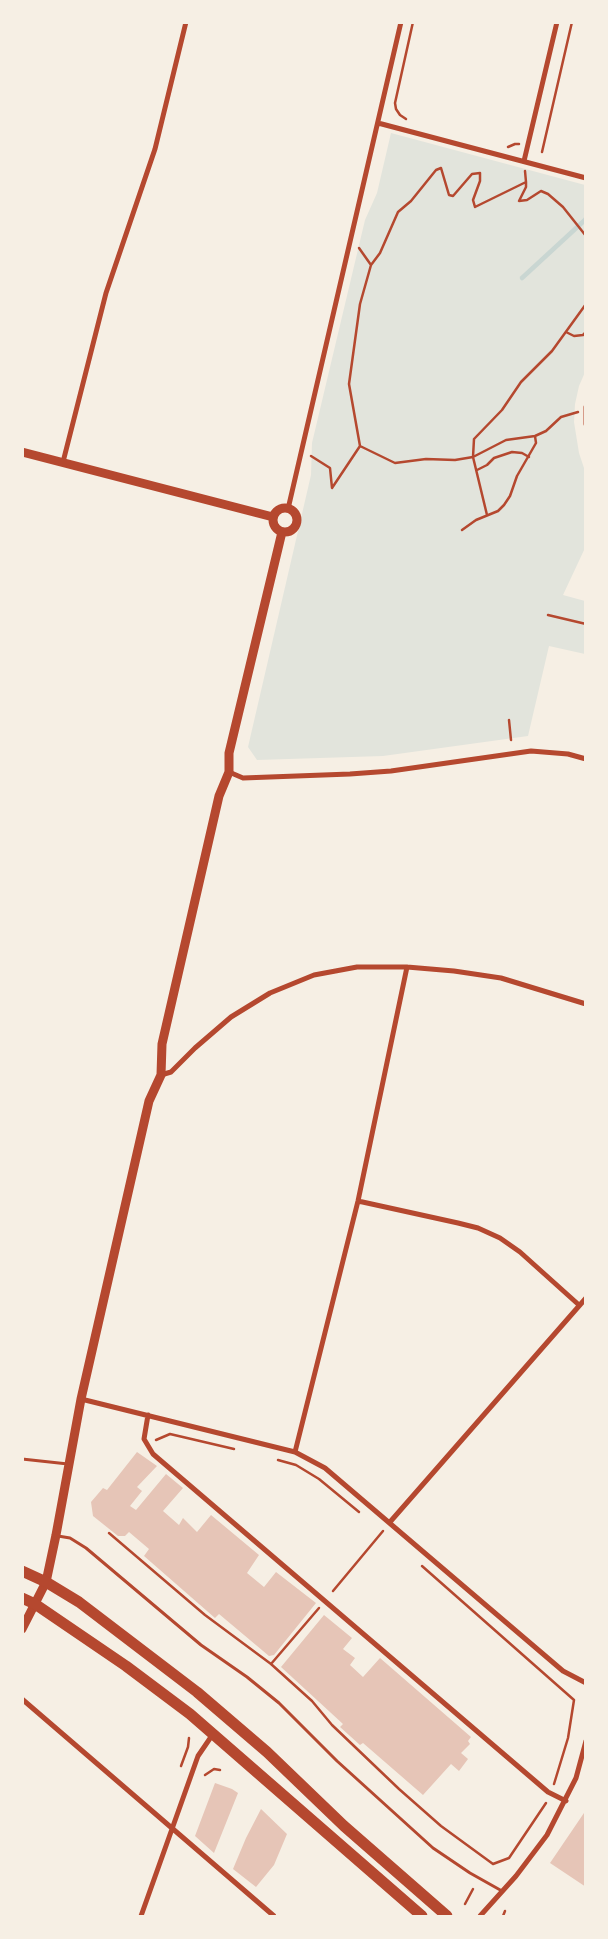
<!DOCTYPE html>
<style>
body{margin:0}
#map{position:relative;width:608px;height:1939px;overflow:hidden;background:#f6efe4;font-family:Helvetica,sans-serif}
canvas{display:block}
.frame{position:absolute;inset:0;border:24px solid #f6efe4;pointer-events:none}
</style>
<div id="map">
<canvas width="608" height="1939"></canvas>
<div class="frame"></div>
</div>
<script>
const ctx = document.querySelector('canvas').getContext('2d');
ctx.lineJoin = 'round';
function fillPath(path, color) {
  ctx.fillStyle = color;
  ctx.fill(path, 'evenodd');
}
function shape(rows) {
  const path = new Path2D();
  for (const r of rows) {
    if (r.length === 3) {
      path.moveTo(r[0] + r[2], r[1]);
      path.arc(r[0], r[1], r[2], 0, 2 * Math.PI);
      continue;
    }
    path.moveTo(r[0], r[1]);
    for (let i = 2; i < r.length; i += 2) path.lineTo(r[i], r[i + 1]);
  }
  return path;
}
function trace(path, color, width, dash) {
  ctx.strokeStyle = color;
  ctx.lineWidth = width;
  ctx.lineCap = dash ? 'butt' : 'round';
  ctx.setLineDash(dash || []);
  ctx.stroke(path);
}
fillPath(shape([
 [391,133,585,185,586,370,579,386,575,404,574,422,579,453,585,471,585,548,563,595,585,601,585,654,549,646,528,736,383,756,257,760,248,747,311,475,312,443,365,220,377,193]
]), '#e2e4dc');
trace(shape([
 [522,278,586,219]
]), '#c9d6d2', 4.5);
fillPath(shape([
 [137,1452,157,1466,137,1487,142,1491,130,1506,136,1510,166,1474,183,1488,163,1511,179,1525,183,1518,197,1532,211,1515,259,1555,247,1573,264,1587,276,1572,316,1603,274,1655,269,1656,219,1614,215,1618,144,1556,149,1549,129,1532,125,1536,118,1536,93,1516,91,1502,103,1488,107,1490],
 [324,1615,352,1638,343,1649,355,1658,350,1665,363,1677,380,1658,471,1737,468,1741,470,1744,461,1753,468,1759,459,1771,451,1764,423,1795,363,1743,360,1745,340,1727,343,1724,281,1667],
 [215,1783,232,1789,238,1793,214,1853,195,1836],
 [261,1809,287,1834,274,1865,256,1887,233,1869,246,1838],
 [586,1810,586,1887,550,1863]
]), '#e6c5b7');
trace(shape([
 [406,119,400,115,396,109,395,103,413,22],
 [508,147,515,144,519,144],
 [542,152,572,22],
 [525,171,526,182],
 [359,248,371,265],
 [566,332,574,336,583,335,586,332],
 [360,446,349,384,360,304,371,265,380,253,398,212,411,201,436,170,441,168,449,195,453,196,472,174,480,173,480,181,473,200,475,207,526,182,526,187,519,201,527,200,541,191,548,194,563,207,586,236],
 [311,456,330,468,332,488,360,446,395,463,426,459,455,460,473,457,506,440,535,436,546,431,561,417,578,412],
 [477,470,487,465,494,458,512,452,522,453,529,457],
 [487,515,473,457,474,439,502,410,521,382,552,351,586,304],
 [462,530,476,520,498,511,504,505,510,496,517,476,536,443,535,436],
 [548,615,586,624],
 [509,720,511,740],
 [156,1440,170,1434,234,1449],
 [278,1460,296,1465,319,1479,359,1512],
 [109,1533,205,1615,271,1664,312,1701,332,1725,399,1789,441,1826,493,1864,509,1858,546,1803],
 [422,1566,574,1700,568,1738,554,1784],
 [333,1591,383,1531],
 [271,1664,319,1608],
 [181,1766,188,1747,189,1738],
 [205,1775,214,1769,220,1770],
 [465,1904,473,1889],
 [503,1916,505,1911]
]), '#b5482f', 2.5);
trace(shape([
 [22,1459,68,1464],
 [58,1536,70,1538,86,1548,201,1645,247,1677,279,1703,337,1761,433,1848,470,1873,502,1891]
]), '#b5482f', 3);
trace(shape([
 [378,123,586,178],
 [524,161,557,22],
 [586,407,586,424],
 [63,462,106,293,155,149,186,22],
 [288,509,401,22],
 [229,772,243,778,350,774,391,771,531,751,568,754,586,759],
 [161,1075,171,1072,195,1048,231,1017,270,993,314,975,357,967,407,967,454,971,501,978,586,1004],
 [358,1201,458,1223,478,1228,500,1238,520,1252,579,1305],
 [81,1399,295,1452,325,1468,563,1671,586,1683],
 [148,1415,144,1439,153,1454,548,1792,566,1801],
 [295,1452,358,1201,407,967],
 [390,1522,586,1298],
 [22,1699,274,1916],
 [141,1916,198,1756,213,1734],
 [480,1916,516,1876,547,1835,576,1778,586,1741]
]), '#b5482f', 5);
trace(shape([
 [22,452,273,517],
 [285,520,12],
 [22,1629,46,1582,56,1535,81,1399,149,1101,161,1075,162,1044,219,796,229,772,229,753,282,532]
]), '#b5482f', 9);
trace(shape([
 [22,1571,46,1582,79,1602,197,1692,267,1752,344,1826,447,1916],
 [22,1598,35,1604,126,1666,190,1714,422,1916]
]), '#b5482f', 11);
</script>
